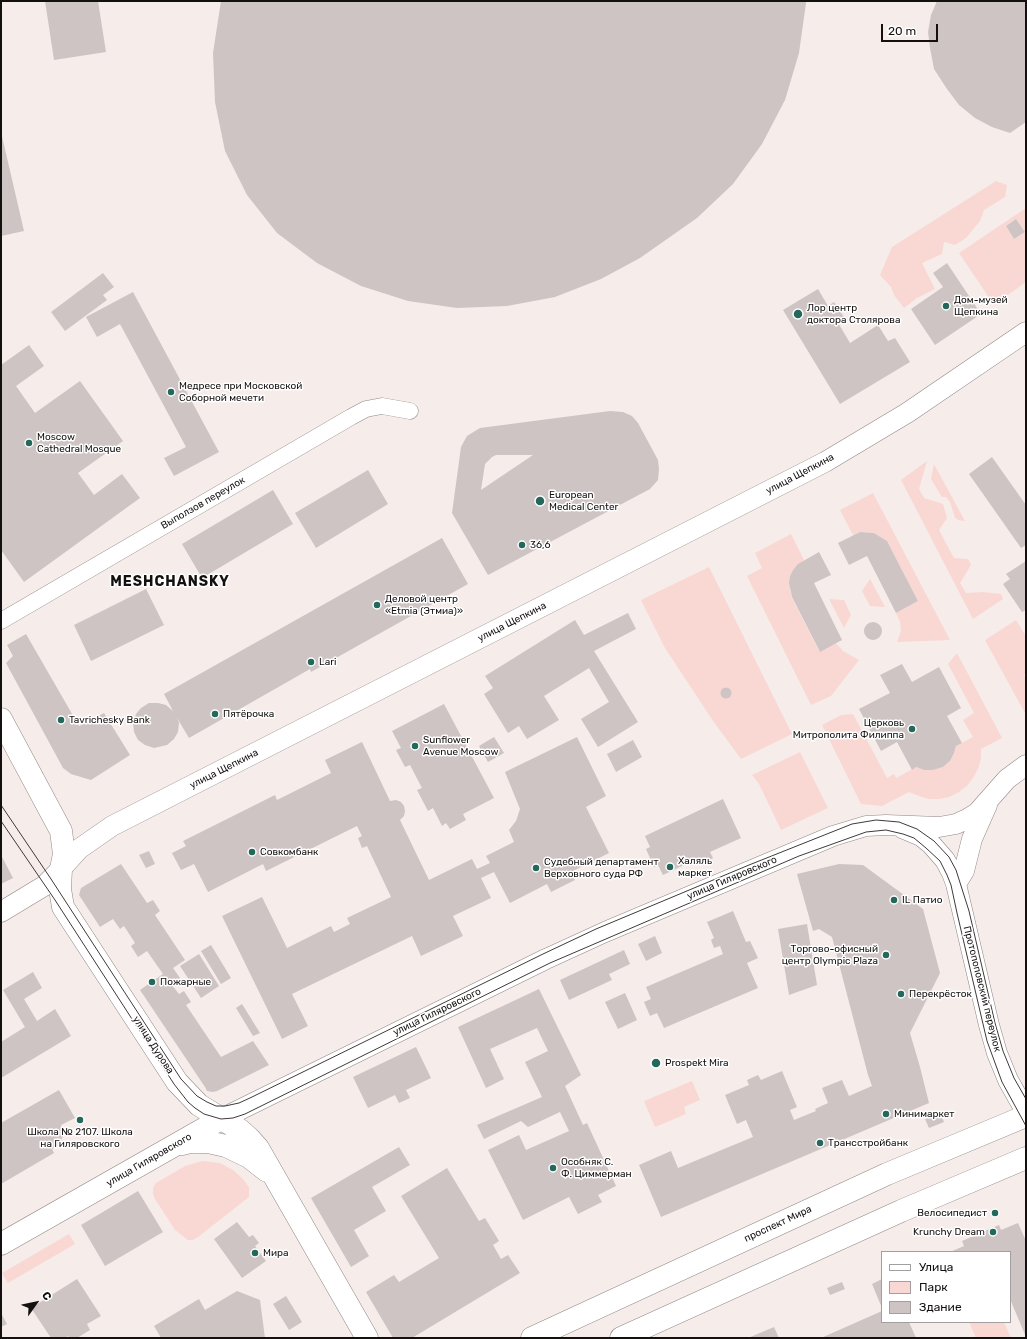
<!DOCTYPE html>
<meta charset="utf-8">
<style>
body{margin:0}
#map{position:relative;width:1027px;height:1339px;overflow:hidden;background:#f6ecea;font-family:Rubik,sans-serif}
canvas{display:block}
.frame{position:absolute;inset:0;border:2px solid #141010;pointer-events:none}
.legend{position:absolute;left:881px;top:1251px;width:130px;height:72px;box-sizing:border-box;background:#fff;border:1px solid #a19f9f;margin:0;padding:5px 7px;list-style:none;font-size:12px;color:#141010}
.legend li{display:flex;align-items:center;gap:8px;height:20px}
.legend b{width:20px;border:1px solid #a19f9f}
.north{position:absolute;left:16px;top:1283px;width:40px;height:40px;-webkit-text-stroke:3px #fff;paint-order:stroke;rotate:57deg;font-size:11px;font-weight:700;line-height:16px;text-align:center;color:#141010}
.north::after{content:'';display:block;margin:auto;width:14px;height:18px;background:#141010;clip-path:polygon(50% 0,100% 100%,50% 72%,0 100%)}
.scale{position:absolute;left:881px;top:24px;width:57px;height:18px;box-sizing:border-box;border:2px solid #141010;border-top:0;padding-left:5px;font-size:12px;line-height:14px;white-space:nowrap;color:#141010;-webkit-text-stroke:3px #fff;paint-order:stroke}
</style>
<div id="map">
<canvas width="1027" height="1339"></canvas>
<div class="frame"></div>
<ul class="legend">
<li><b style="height:5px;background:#fff"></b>Улица</li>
<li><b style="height:11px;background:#f9d8d4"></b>Парк</li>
<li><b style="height:11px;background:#cec4c3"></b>Здание</li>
</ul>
<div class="north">С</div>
<div class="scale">20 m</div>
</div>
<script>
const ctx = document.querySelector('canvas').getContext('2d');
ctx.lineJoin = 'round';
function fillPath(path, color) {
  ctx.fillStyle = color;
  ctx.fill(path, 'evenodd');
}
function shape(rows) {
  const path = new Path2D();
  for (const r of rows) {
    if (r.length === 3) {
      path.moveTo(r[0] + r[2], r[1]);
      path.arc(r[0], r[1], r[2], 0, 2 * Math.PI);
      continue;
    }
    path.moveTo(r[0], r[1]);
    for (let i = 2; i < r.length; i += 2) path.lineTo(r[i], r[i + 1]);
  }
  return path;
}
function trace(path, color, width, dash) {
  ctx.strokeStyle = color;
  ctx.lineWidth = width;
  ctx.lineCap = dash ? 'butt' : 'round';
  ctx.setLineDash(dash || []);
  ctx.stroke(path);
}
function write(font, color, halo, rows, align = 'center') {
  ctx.font = font + ' Rubik,sans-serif';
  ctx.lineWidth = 3;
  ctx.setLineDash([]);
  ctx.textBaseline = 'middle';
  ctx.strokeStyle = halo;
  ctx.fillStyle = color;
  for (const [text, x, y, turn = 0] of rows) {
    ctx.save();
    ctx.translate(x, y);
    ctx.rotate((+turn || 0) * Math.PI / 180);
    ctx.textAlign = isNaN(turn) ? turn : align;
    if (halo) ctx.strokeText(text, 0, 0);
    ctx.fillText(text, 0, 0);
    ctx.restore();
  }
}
fillPath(shape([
 [996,181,1007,185,1005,197,984,210,980,221,966,238,955,245,944,242,942,254,922,263,935,289,917,298,904,308,894,295,891,287,880,275,892,247],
 [1026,208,1026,282,994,305,959,253],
 [1016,219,1025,232,1014,239,1006,226],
 [927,461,919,489,924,498,943,504,947,518,939,530,954,558,968,559,971,565,960,583,966,593,983,592,1001,594,1003,599,973,619,901,480],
 [934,464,965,521,958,520,955,518,950,502,946,497,942,497,931,479],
 [873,493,950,640,897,642,901,631,900,622,896,613,918,601,887,541,874,533,860,532,853,535,840,510],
 [791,534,804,560,793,570,790,576,790,590,792,598,819,651,836,643,843,651,859,660,831,696,811,705,747,576,762,568,755,553],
 [709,567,792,734,741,759,713,721,665,648,641,600],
 [870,579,885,607,870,606,862,591],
 [829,599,844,600,851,615,844,628],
 [1016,620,1026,636,1026,673,1024,675,1026,678,1026,715,985,640],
 [957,653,1002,738,981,749,981,759,978,769,973,778,967,786,959,792,949,797,939,799,929,799,919,796,909,792,882,806,861,804,822,725,841,715,853,714,887,778,894,774,896,778,916,767,924,770,933,770,943,767,950,761,954,753,956,746,973,737,963,720,974,713,948,664],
 [800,752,828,808,781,830,759,784,752,775],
 [692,1081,700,1100,684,1107,686,1114,655,1127,644,1101],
 [202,1161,220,1163,233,1170,242,1178,249,1187,249,1197,198,1237,193,1240,188,1240,175,1230,155,1199,153,1194,153,1188,156,1183,185,1166],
 [69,1234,75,1244,8,1283,2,1273],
 [969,1322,1004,1322,1011,1338,976,1338]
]), '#f9d8d4');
fillPath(shape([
 [45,1,98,1,106,52,54,60],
 [221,1,806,1,806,3,799,53,785,100,762,144,733,184,697,218,640,258,601,279,555,297,507,306,457,308,408,301,361,286,317,263,277,233,247,195,225,151,215,102,213,53],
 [937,1,1026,1,1026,122,1010,133,992,127,975,118,959,105,947,89,934,69,930,48,928,32,931,15],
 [1,132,24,231,1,236],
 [1016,219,1025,232,1014,239,1006,226],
 [947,263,981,314,935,345,911,309,943,287,933,273],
 [103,273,114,287,103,295,107,300,65,331,51,312],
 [818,289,828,306,834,302,844,317,837,321,850,343,878,325,888,341,895,338,910,362,840,404,783,310],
 [133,292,219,452,174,476,164,458,186,447,120,324,97,337,86,317],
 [29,345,44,366,16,386,35,413,80,381,123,441,78,473,94,495,122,474,140,498,24,582,1,550,1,365],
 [610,411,623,412,632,416,638,423,658,460,659,469,658,480,650,489,488,575,452,513,461,447,467,436,480,428],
 [496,455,533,455,481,490,485,464,492,457],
 [992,457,1026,505,1026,545,1021,548,969,474],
 [368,470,388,504,316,548,295,513],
 [273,490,293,524,202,578,182,544],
 [860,532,874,533,887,541,918,601,896,613,867,556,849,565,838,543],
 [442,538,468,584,311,672,310,669,189,738,177,718,179,723,178,732,174,739,167,745,154,748,145,745,138,740,134,732,133,723,136,714,141,708,149,703,158,703,166,705,173,711,164,694],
 [819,552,831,575,814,583,842,640,820,652,792,597,789,583,790,576,793,570,798,564],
 [1026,561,1026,610,1022,612,1003,584,1010,579,1006,574],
 [146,589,164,625,91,661,74,625],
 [628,613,636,629,594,651,638,722,598,747,581,719,609,702,589,668,544,696,559,720,527,739,519,726,508,733,484,694,493,688,485,676,575,620,584,635],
 [873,631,9],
 [26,634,79,726,104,713,130,755,91,780,71,774,63,768,6,663,13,656,7,645],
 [902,664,912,682,939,667,961,708,947,716,962,743,956,746,954,753,950,761,943,767,933,770,924,770,916,767,912,770,897,742,881,751,859,709,890,693,880,675],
 [726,693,5.5],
 [444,704,494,798,463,814,466,820,450,829,446,823,442,826,433,808,428,811,417,790,422,788,410,765,405,767,396,750,401,748,392,731],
 [494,737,504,753,488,762,479,746],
 [577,737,606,796,586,807,609,853,571,872,575,880,551,892,547,884,510,903,494,872,481,878,491,898,453,916,463,936,421,956,412,936,292,994,308,1026,282,1039,222,916,262,897,287,948,331,926,334,932,350,924,347,918,391,897,367,846,362,848,358,838,362,836,357,826,266,871,263,864,208,892,194,864,181,870,172,853,186,846,183,841,275,795,277,800,331,773,325,760,362,742,390,801,396,800,401,802,404,806,405,811,404,816,400,820,429,880,472,859,477,869,490,863,486,856,514,842,509,830,516,821,520,809,505,772],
 [633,740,642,757,616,772,607,754],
 [723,799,741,838,710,852,713,858,701,864,699,858,663,875,658,865,654,867,646,849,650,847,645,836],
 [149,851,155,864,146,868,139,855],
 [1,855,13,878,1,884],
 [121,864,147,903,153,900,160,911,155,915,185,960,173,968,180,978,171,984,179,994,184,991,191,1002,186,1005,221,1057,253,1041,269,1065,217,1091,213,1092,207,1091,205,1087,140,990,163,974,147,951,138,957,131,946,135,943,124,926,120,929,113,919,100,927,79,895,81,888],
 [839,864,863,865,923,909,940,973,910,1033,920,1067,929,1103,661,1217,639,1165,671,1151,678,1168,753,1137,746,1120,737,1124,725,1095,749,1085,747,1080,758,1075,761,1080,782,1071,797,1107,790,1110,794,1120,816,1111,815,1109,828,1103,822,1088,842,1080,849,1096,872,1086,868,1075,832,937,819,929,813,931,797,874],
 [733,911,746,942,750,941,758,958,747,963,758,988,664,1028,657,1013,650,1016,644,1002,651,999,646,987,723,954,720,946,714,948,711,940,714,938,707,922],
 [807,924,817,985,789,995,778,929],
 [655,936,662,953,646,961,638,944],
 [211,945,231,978,221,984,201,951],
 [624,950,630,964,609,974,612,980,569,1000,560,980],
 [199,954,219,986,201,998,180,966],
 [33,972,42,988,24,999,37,1021,55,1009,71,1036,1,1078,1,1042,25,1027,3,990],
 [539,989,581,1075,565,1086,583,1125,587,1123,616,1186,598,1195,602,1202,578,1214,569,1197,523,1220,488,1150,519,1135,526,1150,569,1131,560,1112,528,1127,521,1121,484,1139,477,1125,542,1097,525,1062,548,1051,537,1028,490,1049,504,1079,486,1088,458,1027],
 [625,993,637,1020,618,1029,605,1002],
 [242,1004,260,1033,253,1036,236,1008],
 [416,1047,431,1078,406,1090,410,1098,399,1103,395,1095,368,1108,353,1077],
 [59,1090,75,1118,61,1125,63,1136,58,1146,52,1149,54,1153,1,1184,1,1123],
 [940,1113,944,1122,929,1128,925,1119],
 [399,1147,410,1165,372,1187,386,1211,354,1230,369,1256,351,1267,311,1198],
 [447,1168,479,1221,485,1218,499,1241,493,1245,501,1259,508,1255,520,1273,412,1338,393,1338,366,1292,394,1275,399,1282,439,1258,401,1196],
 [138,1191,163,1232,105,1266,81,1225],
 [237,1222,249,1237,253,1235,259,1243,255,1246,266,1261,242,1278,214,1239],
 [1018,1223,1026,1241,1026,1337,1010,1299,1010,1252,950,1252,964,1246,962,1241,985,1231,999,1225,1001,1230],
 [77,1279,101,1316,87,1324,90,1330,77,1338,69,1338,68,1336,65,1338,51,1338,31,1308],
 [882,1279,882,1308,872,1284],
 [842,1282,845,1289,830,1295,827,1288],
 [237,1291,260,1300,265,1338,161,1338,154,1326,199,1299,205,1310],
 [286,1296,302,1322,289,1330,273,1304],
 [882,1311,882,1322,909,1322,916,1338,821,1338],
 [1,1313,7,1324,1,1327],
 [774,1327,779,1338,748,1338]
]), '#cec4c3');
const minor = shape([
 [1,621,351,417,366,409,382,406,410,411]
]);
const tertiary = shape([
 [902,828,921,836,931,844,945,860,952,873,956,884,989,1025,997,1053,1008,1080,1026,1112],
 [956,884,964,871,972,839,987,805],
 [1,912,44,886,61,869,79,849,112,826,825,462,907,413,1026,332],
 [221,1119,546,959,605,932,833,836,866,826,886,825,939,827,956,824,967,819,977,813,1007,779,1026,765]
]);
const secondary = shape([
 [1,719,61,831,64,854,61,869,60,889,63,907,177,1082,199,1105,240,1130,249,1138,258,1148,367,1338],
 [182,1144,190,1142,208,1142,226,1146,249,1157,267,1171],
 [1,1244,221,1119]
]);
const primary = shape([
 [532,1338,887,1174,1026,1116],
 [621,1338,901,1211,1026,1158]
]);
trace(minor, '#908786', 17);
trace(tertiary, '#908786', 21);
trace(secondary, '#908786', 23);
trace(primary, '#908786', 23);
trace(minor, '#fff', 16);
trace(tertiary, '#fff', 20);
trace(secondary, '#fff', 22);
trace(primary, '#fff', 22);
trace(shape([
 [1,805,51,879,181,1079,197,1096,207,1102,216,1106,225,1106,239,1103,252,1097,543,954,596,929,749,865,852,824,876,820,899,822,917,829,934,841,949,857,956,870,969,911,995,1023,1003,1051,1014,1078,1026,1099],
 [1,821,55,900,174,1084,188,1102,195,1108,204,1114,221,1119,233,1118,245,1114,550,963,799,856,866,832,886,830,903,834,914,838,926,848,940,861,947,875,951,885,957,913,987,1041,1002,1082,1026,1126]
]), '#3f3a39', 1);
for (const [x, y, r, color] of [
 [946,306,4,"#23685a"],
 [798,314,5,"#23685a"],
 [171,392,4,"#23685a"],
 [29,443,4,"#23685a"],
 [540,501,5,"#23685a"],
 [522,545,4,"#23685a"],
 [377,605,4,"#23685a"],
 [311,662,4,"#23685a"],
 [215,714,4,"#23685a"],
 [61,720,4,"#23685a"],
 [912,729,4,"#23685a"],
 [415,746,4,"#23685a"],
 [252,852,4,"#23685a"],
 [670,867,4,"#23685a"],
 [536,868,4,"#23685a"],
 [894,900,4,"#23685a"],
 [886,955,4,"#23685a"],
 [152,982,4,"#23685a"],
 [901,994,4,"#23685a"],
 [656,1063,5,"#23685a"],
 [886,1114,4,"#23685a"],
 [80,1120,4,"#23685a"],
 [820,1143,4,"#23685a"],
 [553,1168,4,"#23685a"],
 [995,1213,4,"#23685a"],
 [993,1232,4,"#23685a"],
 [255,1253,4,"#23685a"]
]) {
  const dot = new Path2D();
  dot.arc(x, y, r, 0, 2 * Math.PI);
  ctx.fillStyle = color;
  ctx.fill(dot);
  trace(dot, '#fff', 1.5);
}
write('10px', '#141010', '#fff', [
 ["Дом-музей",954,300],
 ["Щепкина",954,312],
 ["Лор центр",807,308],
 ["доктора Столярова",807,320],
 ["Медресе при Московской",179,386],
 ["Соборной мечети",179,398],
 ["Moscow",37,437],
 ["Cathedral Mosque",37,449],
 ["European",549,495],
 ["Medical Center",549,507],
 ["36,6",530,545],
 ["Деловой центр",385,599],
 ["«Etmia (Этмиа)»",385,611],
 ["Lari",319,662],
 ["Пятёрочка",223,714],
 ["Tavrichesky Bank",69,720],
 ["Церковь",904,723,"right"],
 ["Митрополита Филиппа",904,735,"right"],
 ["Sunflower",423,740],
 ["Avenue Moscow",423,752],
 ["Совкомбанк",260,852],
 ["Халяль",678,861],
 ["маркет",678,873],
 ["Судебный департамент",544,862],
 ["Верховного суда РФ",544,874],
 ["IL Патио",902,900],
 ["Торгово-офисный",878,949,"right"],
 ["центр Olympic Plaza",878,961,"right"],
 ["Пожарные",160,982],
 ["Перекрёсток",909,994],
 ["Prospekt Mira",665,1063],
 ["Минимаркет",894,1114],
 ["Школа № 2107. Школа",80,1132,"center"],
 ["на Гиляровского",80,1144,"center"],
 ["Трансстройбанк",828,1143],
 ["Особняк С.",561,1162],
 ["Ф. Циммерман",561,1174],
 ["Велосипедист",987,1213,"right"],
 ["Krunchy Dream",985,1232,"right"],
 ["Мира",263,1253]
], 'left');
write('10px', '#141010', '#fff', [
 ["улица Щепкина",800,474,-28],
 ["Выползов переулок",203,503,-30],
 ["улица Щепкина",512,622,-27],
 ["улица Щепкина",224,769,-27],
 ["улица Гиляровского",732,878,-23],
 ["Протопоповский переулок",982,989,76],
 ["улица Гиляровского",437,1012,-26],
 ["улица Дурова",153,1045,57],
 ["улица Гиляровского",149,1160,-30],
 ["проспект Мира",778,1224,-25]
]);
ctx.letterSpacing = '1px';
write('bold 14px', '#141010', '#fff', [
 ["MESHCHANSKY",170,582]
]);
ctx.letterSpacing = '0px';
</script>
